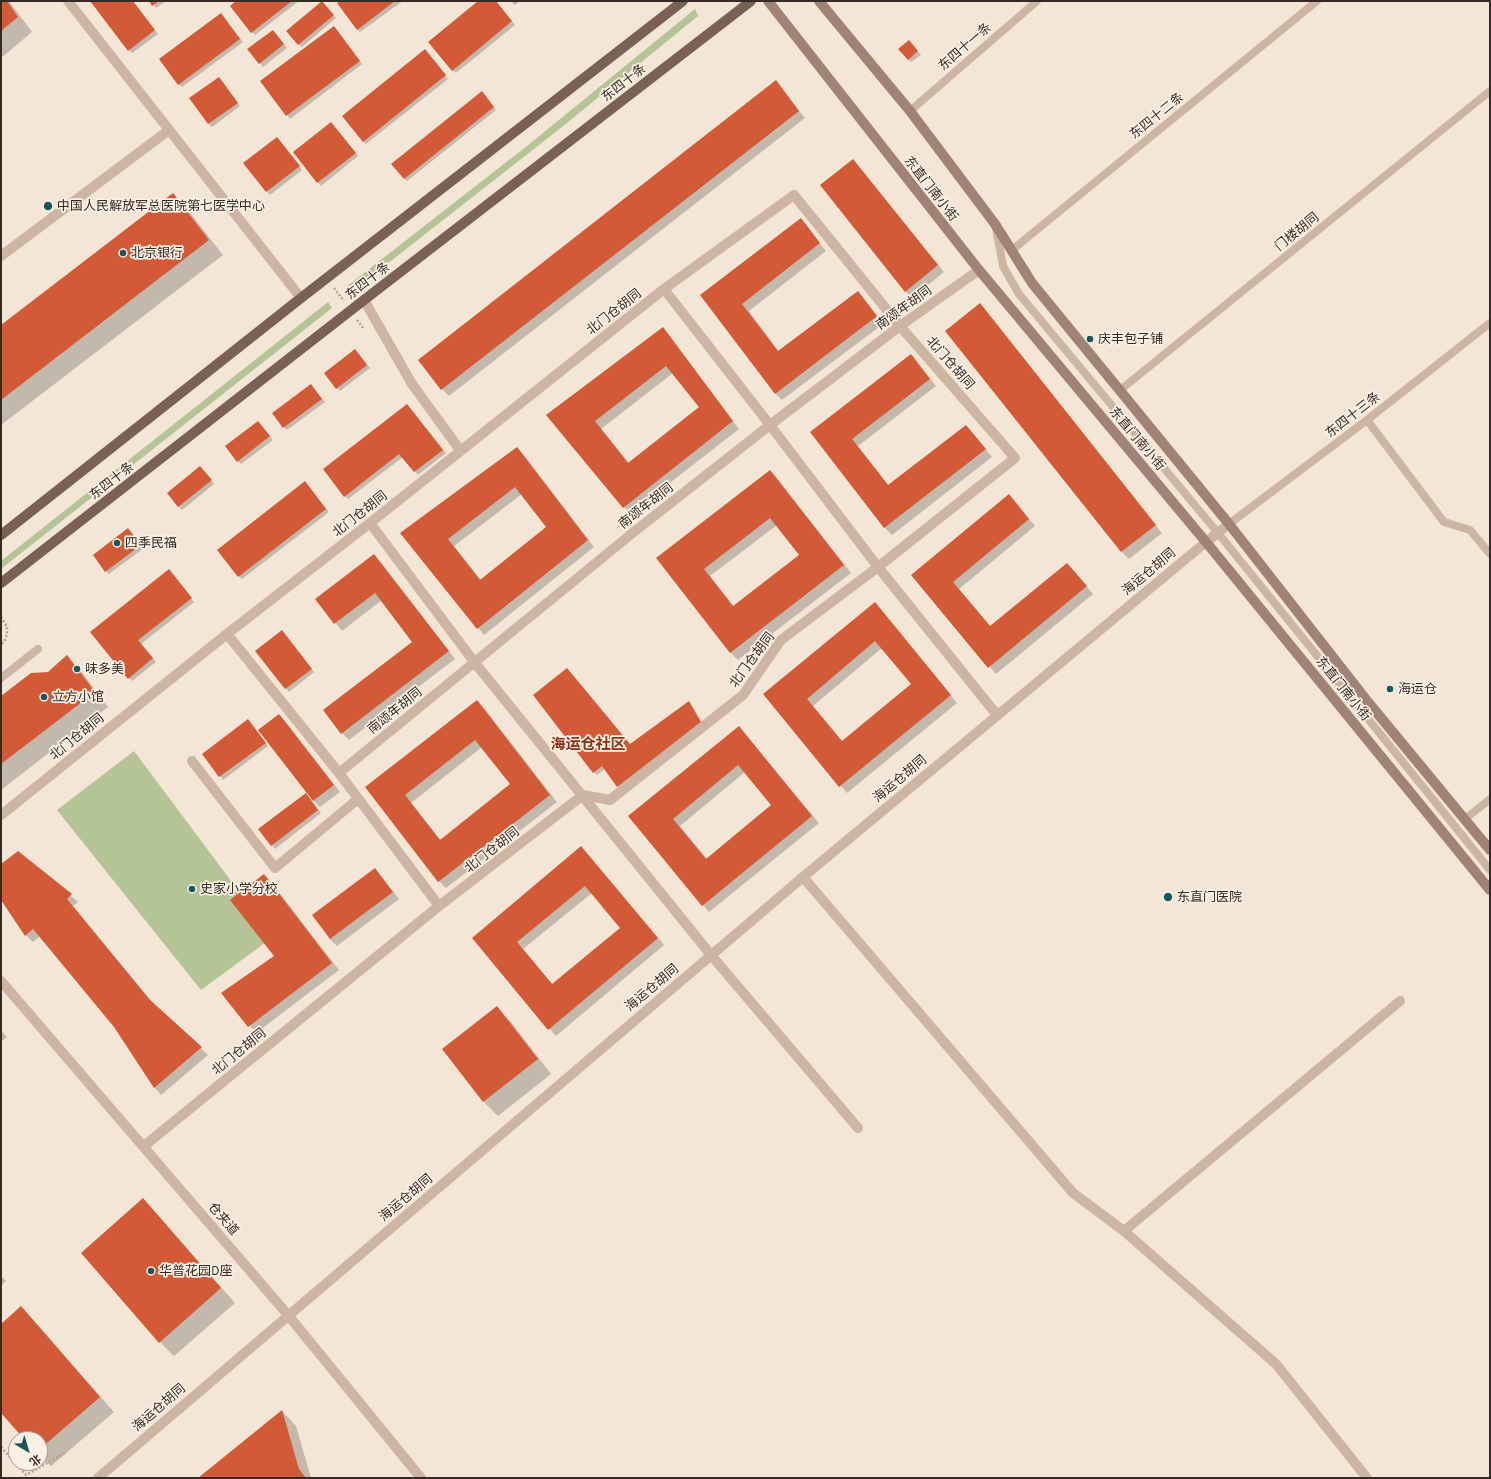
<!DOCTYPE html>
<meta charset="utf-8">
<style>
body{margin:0}
#map{position:relative;width:1491px;height:1479px;overflow:hidden;background:#f3e6d7;font-family:Karla,"Noto Sans SC",sans-serif}
canvas{display:block}
.frame{position:absolute;inset:0;border:2px solid #362a25;pointer-events:none}
.north{position:absolute;left:8px;top:1431px;width:40px;height:40px;box-sizing:border-box;background:#fbf0e4;border:1px solid #aca198;border-radius:50%;rotate:142deg;font-size:11px;font-weight:700;line-height:16px;text-align:center;color:#362a25}
.north::after{content:'';display:block;margin:auto;width:14px;height:18px;background:#17585c;clip-path:polygon(50% 0,100% 100%,50% 72%,0 100%)}
</style>
<div id="map">
<canvas width="1491" height="1479"></canvas>
<div class="frame"></div>
<div class="north">北</div>
</div>
<script>
const ctx = document.querySelector('canvas').getContext('2d');
ctx.lineJoin = 'round';
function fillPath(path, color) {
  ctx.fillStyle = color;
  ctx.fill(path, 'evenodd');
}
function shape(rows) {
  const path = new Path2D();
  for (const r of rows) {
    path.moveTo(r[0], r[1]);
    for (let i = 2; i < r.length; i += 2) path.lineTo(r[i], r[i + 1]);
  }
  return path;
}
function trace(path, color, width, dash) {
  ctx.strokeStyle = color;
  ctx.lineWidth = width;
  ctx.lineCap = dash ? 'butt' : 'round';
  ctx.setLineDash(dash || []);
  ctx.stroke(path);
}
function write(font, color, halo, rows, align = 'center') {
  ctx.font = font + ' Karla,"Noto Sans SC",sans-serif';
  ctx.lineWidth = 3.5;
  ctx.setLineDash([]);
  ctx.textBaseline = 'middle';
  ctx.strokeStyle = halo;
  ctx.fillStyle = color;
  for (const [text, x, y, turn = 0] of rows) {
    ctx.save();
    ctx.translate(x, y);
    ctx.rotate((+turn || 0) * Math.PI / 180);
    ctx.textAlign = isNaN(turn) ? turn : align;
    if (halo) ctx.strokeText(text, 0, 0);
    ctx.fillText(text, 0, 0);
    ctx.restore();
  }
}
fillPath(shape([
 [695,9,698,16,562,127,350,293,346,287,527,146],
 [328,302,332,308,1,569,1,561],
 [134,751,273,937,201,990,57,810]
]), '#b5c496');
fillPath(shape([
 [1,1,9,1,32,32,1,58],
 [91,1,132,1,158,34,132,53],
 [150,1,166,1,156,8],
 [237,1,299,1,255,35,252,32],
 [341,1,403,1,360,32,357,29],
 [479,1,495,1,515,25,456,73,452,70],
 [510,1,520,1,515,5],
 [325,5,336,18,302,47,299,44],
 [221,14,243,42,182,87,179,84],
 [337,30,362,64,290,119,262,81],
 [276,34,287,48,263,67,260,63],
 [912,45,921,55,911,62,908,59],
 [428,54,448,79,366,144,363,141],
 [222,81,240,106,212,127,209,124],
 [776,82,805,118,449,396,442,389],
 [485,96,496,110,407,181,404,178],
 [331,123,358,156,321,186,294,152],
 [280,142,302,170,270,195,245,164],
 [853,160,944,272,912,298,905,291],
 [173,194,187,209,223,255,1,425,1,327],
 [800,219,826,251,749,311,779,352,858,293,883,324,782,400,775,393,701,295],
 [987,312,1162,533,1129,559,1122,552,947,331],
 [669,336,739,429,630,514,547,416],
 [673,373,700,407,629,463,601,429],
 [358,353,370,368,340,391,337,388],
 [911,355,936,386,858,446,889,486,966,426,992,457,892,535,885,528,811,432],
 [314,389,325,402,287,430,284,427],
 [410,408,446,453,418,475,403,457,348,499,345,496],
 [261,425,273,440,241,464,238,461],
 [517,448,524,455,594,547,484,635,401,533],
 [522,494,548,528,481,580,454,546],
 [203,470,214,484,182,510,168,493],
 [770,471,777,478,851,573,738,660,731,653,658,558],
 [777,525,800,555,734,607,710,576],
 [308,486,329,512,242,579,239,576],
 [1009,495,1035,526,959,589,991,627,1067,564,1093,594,996,674,912,575],
 [128,529,144,548,109,574,106,571],
 [374,556,381,563,455,659,349,740,342,733,414,642,382,600,342,631,317,600],
 [172,574,194,602,141,644,156,662,132,681,91,632],
 [875,604,957,703,847,793,764,694],
 [882,648,912,684,842,742,813,706],
 [285,635,314,672,289,692,257,651],
 [67,657,81,671,108,707,1,790,1,697,48,673],
 [534,695,630,745,689,702,703,726,621,789,605,769,597,775,594,772],
 [477,701,484,708,557,802,446,888,439,881,366,787],
 [482,747,512,785,441,841,411,803],
 [279,715,286,722,340,792,320,807,313,800],
 [251,724,268,746,223,780,203,754],
 [739,727,819,823,709,912,630,816],
 [745,772,773,805,707,859,680,826],
 [309,797,321,813,275,849,272,845],
 [581,847,664,945,556,1036,473,938],
 [592,893,621,928,553,985,523,949],
 [18,852,78,902,73,906,154,1004,208,1055,161,1095,155,1088,115,1027,40,936,33,942,26,935,1,899,1,866],
 [375,869,399,899,337,946,330,939],
 [264,875,271,882,339,970,256,1033,223,993,275,956],
 [496,1008,511,1022,551,1074,498,1116,484,1102,443,1049],
 [1,1030,7,1037,1,1042],
 [143,1200,157,1214,235,1303,174,1356,160,1342],
 [1,1276,6,1281,1,1286],
 [21,1308,35,1322,114,1412,51,1466,40,1456,40,1439,25,1439,1,1411,1,1325],
 [282,1411,296,1426,311,1478,200,1478]
]), '#0003');
fillPath(shape([
 [1,1,7,1,18,17,1,31],
 [90,1,133,1,155,30,128,51],
 [149,1,159,1,152,6],
 [236,1,292,1,251,33,230,6],
 [322,1,334,15,298,45,286,31],
 [340,1,395,1,357,30,337,3],
 [478,1,496,1,512,21,452,71,428,42],
 [221,13,240,39,178,85,159,59],
 [334,26,360,61,286,116,260,81],
 [273,30,284,44,259,64,247,49],
 [909,40,918,51,908,60,898,49],
 [425,49,446,75,363,142,342,116],
 [219,77,238,103,208,124,189,98],
 [776,80,799,111,441,390,418,360],
 [482,91,494,107,404,179,391,164],
 [331,122,356,153,317,183,293,152],
 [277,137,300,166,266,192,243,163],
 [853,159,938,265,905,292,820,185],
 [173,193,209,240,1,400,1,325],
 [801,218,820,243,742,304,778,351,858,291,877,316,775,394,700,295],
 [980,303,1156,525,1121,552,945,331],
 [663,327,733,421,623,508,546,415],
 [666,366,699,407,628,463,595,421],
 [355,349,367,365,336,389,324,373],
 [911,354,930,379,852,439,888,485,966,425,986,449,884,528,810,432],
 [311,384,322,399,283,428,272,413],
 [407,404,443,450,414,472,399,454,344,497,323,469],
 [258,421,270,436,237,462,225,446],
 [517,447,588,540,477,629,400,533],
 [515,487,546,527,480,580,448,539],
 [200,466,212,480,178,507,167,493],
 [770,470,844,565,730,653,656,558],
 [770,518,799,555,733,606,704,569],
 [305,481,326,509,238,577,217,550],
 [1009,494,1029,519,953,582,990,626,1067,563,1087,586,988,668,911,575],
 [128,528,141,545,105,572,93,555],
 [374,554,449,651,341,734,323,710,412,642,375,593,334,624,315,599],
 [169,569,192,598,138,640,153,658,128,679,90,632],
 [875,602,951,695,839,787,763,694],
 [875,641,911,684,842,741,807,699],
 [282,630,312,669,285,689,255,651],
 [67,655,95,692,1,764,1,696,31,673,48,672],
 [567,668,630,744,689,701,701,722,617,787,602,766,593,773,533,695],
 [477,700,550,795,438,882,365,787],
 [475,740,510,784,440,840,405,795],
 [279,714,334,785,313,801,258,730],
 [248,719,266,743,219,777,202,754],
 [739,726,812,816,702,906,628,816],
 [738,765,771,805,706,859,673,819],
 [306,793,318,810,271,846,258,829],
 [581,846,658,938,548,1030,472,938],
 [585,886,620,928,552,984,517,942],
 [18,851,72,894,67,899,149,999,202,1047,154,1088,114,1027,33,929,25,936,1,900,1,864],
 [375,868,393,892,330,939,312,915],
 [264,874,332,963,248,1027,221,993,274,956,230,900],
 [497,1006,538,1059,483,1102,442,1049],
 [143,1198,221,1288,159,1343,81,1253],
 [21,1306,100,1397,40,1449,40,1439,24,1439,1,1413,1,1324],
 [282,1410,299,1469,306,1478,198,1478]
]), '#d25a37');
trace(shape([
 [334,288,344,301],
 [357,320,364,329],
 [1,617,7,627,7,634,5,640,1,645],
 [1,1447,26,1475,65,1453]
]), '#b89f8c', 2.5, [2, 2]);
trace(shape([
 [910,111,1037,1],
 [996,228,1003,266,1019,294,1218,533,1490,870],
 [1012,250,1317,1],
 [1119,391,1490,91],
 [1367,420,1444,522,1470,530,1490,554],
 [1229,524,1367,420,1490,323],
 [1,678,38,649],
 [1465,819,1490,799]
]), '#ccb5a2', 8);
trace(shape([
 [68,1,301,298],
 [1,256,169,130],
 [664,289,770,425,878,567,997,715],
 [364,300,412,384,460,450],
 [370,523,475,663,711,955,858,1128],
 [227,634,339,773,439,906],
 [192,761,275,868,358,799],
 [339,773,635,531,770,425,900,326,979,270],
 [1,815,227,634,370,523,664,289,794,195,900,326,1015,458,878,567,781,640,743,695,610,800,583,795,439,906,144,1146],
 [803,877,1073,1193,1124,1231,1276,1364,1367,1478],
 [1,981,288,1315,421,1478],
 [1124,1231,1400,1001],
 [98,1478,803,877,1206,542,1229,524]
]), '#ccb5a2', 10);
trace(shape([
 [768,1,979,270,1206,542,1490,890],
 [819,1,910,111,995,224,1032,283,1229,524,1368,702,1490,850]
]), '#a08374', 10);
trace(shape([
 [1,535,301,298,683,1],
 [1,583,364,300,751,1]
]), '#7a6155', 10);
for (const [x, y, r, color] of [
 [48,206,5,"#17585c"],
 [123,253,4,"#17585c"],
 [1090,339,4,"#17585c"],
 [117,543,4,"#17585c"],
 [77,669,4,"#17585c"],
 [1390,689,4,"#17585c"],
 [44,697,4,"#17585c"],
 [192,889,4,"#17585c"],
 [1168,897,5,"#17585c"],
 [151,1271,4,"#17585c"]
]) {
  const dot = new Path2D();
  dot.arc(x, y, r, 0, 2 * Math.PI);
  ctx.fillStyle = color;
  ctx.fill(dot);
  trace(dot, '#fbf0e4', 1.5);
}
write('13px', '#362a25', '#fbf0e4', [
 ["东四十一条",965,47,-41],
 ["东四十条",624,83,-38],
 ["东四十二条",1157,116,-39],
 ["东直门南小街",931,189,52],
 ["门楼胡同",1297,232,-39],
 ["东四十条",368,281,-38],
 ["南颂年胡同",904,308,-36],
 ["北门仓胡同",614,312,-38],
 ["北门仓胡同",950,363,49],
 ["东四十三条",1353,415,-38],
 ["东直门南小街",1137,439,50],
 ["东四十条",112,481,-38],
 ["南颂年胡同",646,506,-38],
 ["北门仓胡同",360,514,-38],
 ["海运仓胡同",1149,572,-40],
 ["北门仓胡同",752,660,-53],
 ["东直门南小街",1343,689,51],
 ["南颂年胡同",395,711,-39],
 ["北门仓胡同",77,737,-39],
 ["海运仓胡同",900,779,-40],
 ["北门仓胡同",492,850,-38],
 ["海运仓胡同",652,988,-40],
 ["北门仓胡同",239,1052,-39],
 ["海运仓胡同",406,1198,-40],
 ["仓夹道",223,1219,49],
 ["海运仓胡同",159,1408,-41]
]);
write('13px', '#362a25', '#fbf0e4', [
 ["中国人民解放军总医院第七医学中心",57,206],
 ["北京银行",131,253],
 ["庆丰包子铺",1098,339],
 ["四季民福",125,543],
 ["味多美",85,669],
 ["海运仓",1398,689],
 ["立方小馆",52,697],
 ["史家小学分校",200,889],
 ["东直门医院",1177,897],
 ["华普花园D座",159,1271]
], 'left');
write('bold 15px', '#8d3117', '#fbf0e4', [
 ["海运仓社区",588,745]
]);
</script>
